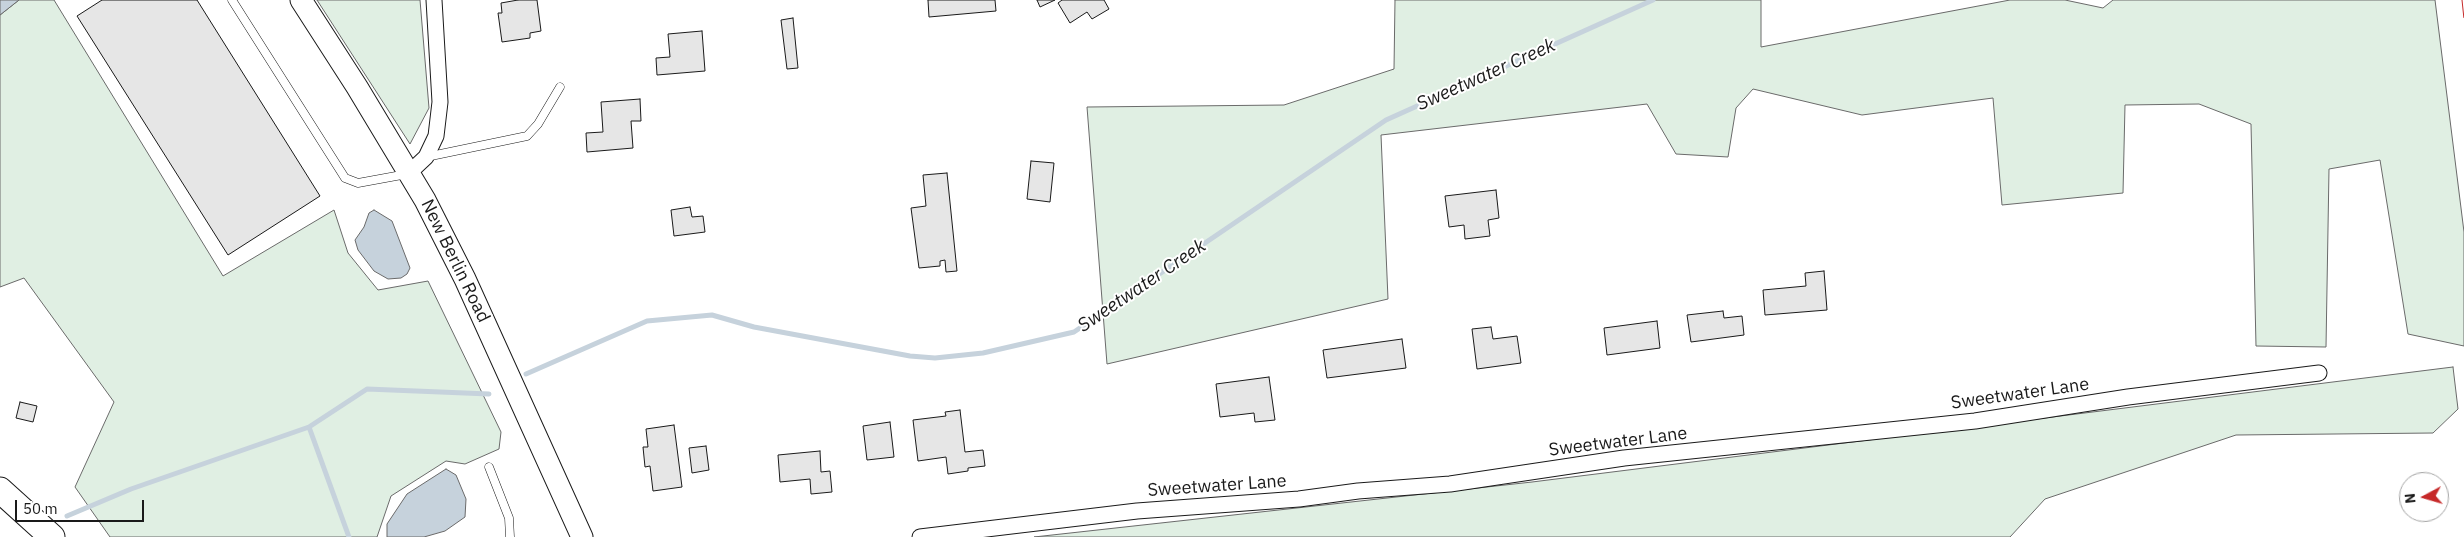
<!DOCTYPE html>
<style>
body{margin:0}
#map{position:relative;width:2464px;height:537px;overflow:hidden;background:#fff;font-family:"IBM Plex Sans",sans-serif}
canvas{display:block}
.north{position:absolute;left:2399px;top:472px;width:50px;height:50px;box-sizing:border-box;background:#fff;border:1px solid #a3a3a3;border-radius:50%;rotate:264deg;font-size:14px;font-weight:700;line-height:20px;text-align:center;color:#1a1a1a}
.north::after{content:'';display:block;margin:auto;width:18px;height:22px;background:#c62828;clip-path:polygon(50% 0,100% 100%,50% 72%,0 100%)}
.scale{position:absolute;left:15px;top:500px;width:129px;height:22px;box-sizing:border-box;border:2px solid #1a1a1a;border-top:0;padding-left:6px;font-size:15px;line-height:18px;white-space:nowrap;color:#1a1a1a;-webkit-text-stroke:4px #fff;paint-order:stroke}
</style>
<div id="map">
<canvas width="2464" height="537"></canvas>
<div class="north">N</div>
<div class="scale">50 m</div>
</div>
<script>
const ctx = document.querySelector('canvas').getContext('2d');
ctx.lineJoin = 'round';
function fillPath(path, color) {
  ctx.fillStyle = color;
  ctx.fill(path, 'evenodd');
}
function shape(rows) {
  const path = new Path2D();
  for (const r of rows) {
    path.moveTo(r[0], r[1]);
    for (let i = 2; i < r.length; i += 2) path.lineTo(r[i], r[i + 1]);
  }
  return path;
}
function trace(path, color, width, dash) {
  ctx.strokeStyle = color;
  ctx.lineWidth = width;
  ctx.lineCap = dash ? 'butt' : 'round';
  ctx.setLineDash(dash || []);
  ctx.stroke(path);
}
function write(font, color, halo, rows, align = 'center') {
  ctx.font = font + ' "IBM Plex Sans",sans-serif';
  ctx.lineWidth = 4;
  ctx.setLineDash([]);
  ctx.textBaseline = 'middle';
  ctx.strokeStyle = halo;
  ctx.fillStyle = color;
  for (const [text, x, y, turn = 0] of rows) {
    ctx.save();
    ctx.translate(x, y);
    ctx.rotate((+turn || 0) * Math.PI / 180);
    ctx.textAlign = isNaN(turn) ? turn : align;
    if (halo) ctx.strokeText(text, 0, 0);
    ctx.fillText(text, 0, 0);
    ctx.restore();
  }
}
const green = shape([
 [19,0,54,0,223,276,334,210,348,253,378,290,428,281,501,432,499,449,465,464,446,461,391,496,377,537,110,537,75,487,114,402,24,278,0,287,0,15,19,0],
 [317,0,420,0,429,108,410,144,317,0],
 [1395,0,1761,0,1761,47,2010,0,2065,0,2103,8,2113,0,2435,0,2464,232,2464,346,2408,334,2380,160,2329,169,2326,347,2256,346,2251,124,2199,104,2125,105,2123,193,2002,205,1993,98,1862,115,1753,89,1736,108,1728,157,1676,154,1647,104,1381,135,1388,299,1107,364,1087,107,1284,105,1394,69,1395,0],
 [2453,367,2458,409,2433,433,2236,435,2045,499,2010,537,1034,537,1532,482,2453,367]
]);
fillPath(green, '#e0efe3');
trace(green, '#6a6a6a', 1);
const water = shape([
 [0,0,19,0,0,15,0,0],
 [374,210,392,221,410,268,407,274,401,278,388,279,374,271,358,250,355,240,364,227,369,213,374,210],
 [446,469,456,475,466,499,465,517,445,531,424,537,387,537,387,524,407,494,446,469]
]);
fillPath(water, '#c6d2dc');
trace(water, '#6a6a6a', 1);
trace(shape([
 [526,374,647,321,712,315,754,327,910,356,935,358,983,353,1074,332,1386,120,1653,0],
 [67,516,131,489,309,427],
 [349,537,309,427,367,389,489,394]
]), '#c6d2dc', 5);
const building = shape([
 [102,0,197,0,320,196,228,255,77,16,102,0],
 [518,0,537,0,541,31,530,33,530,38,502,42,498,13,502,13,501,3,518,0],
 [928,0,995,0,996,11,929,17,928,0],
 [1037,0,1055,0,1040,7,1037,0],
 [1062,0,1104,0,1109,9,1092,19,1087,12,1070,23,1058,3,1062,0],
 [793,18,798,68,787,69,781,20,793,18],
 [702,31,705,71,657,75,656,58,670,57,668,34,702,31],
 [640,99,641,121,631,121,633,148,587,152,586,133,603,132,601,102,640,99],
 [1031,161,1054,163,1050,202,1027,199,1031,161],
 [947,173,957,271,946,272,945,260,940,261,940,266,919,268,911,208,926,206,923,175,947,173],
 [1496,190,1499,218,1488,220,1490,236,1465,239,1464,225,1449,227,1445,196,1496,190],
 [690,207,692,217,703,216,705,232,674,236,671,210,690,207],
 [1824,271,1827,310,1765,315,1763,290,1806,286,1805,273,1824,271],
 [1723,311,1724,318,1742,316,1744,335,1691,342,1687,315,1723,311],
 [1657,321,1660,348,1607,355,1604,328,1657,321],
 [1491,327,1493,339,1517,336,1521,363,1477,369,1472,329,1491,327],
 [1402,339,1406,368,1327,378,1323,350,1402,339],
 [1269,377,1275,420,1255,422,1254,413,1220,417,1216,384,1269,377],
 [20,402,37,406,33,422,16,418,20,402],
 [960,410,965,452,983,450,985,466,968,468,968,471,948,474,946,457,918,461,913,420,946,416,945,412,960,410],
 [890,422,894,457,867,460,863,426,890,422],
 [674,425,682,487,653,491,650,466,645,467,643,447,648,447,646,429,674,425],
 [706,446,709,470,692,473,689,448,706,446],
 [820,451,821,472,830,471,832,492,811,494,810,479,780,482,778,455,820,451]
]);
fillPath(building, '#e6e6e6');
trace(building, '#1a1a1a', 1);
const lane = shape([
 [232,0,345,178,358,183,407,174],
 [426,157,527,136,538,124,560,87],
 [489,467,509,518,510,537]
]);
const street = shape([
 [409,173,426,157,436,136,440,102,434,0],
 [920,537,1137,511,1299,499,1358,491,1450,484,1624,458,1975,421,2128,397,2319,373]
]);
const secondary = shape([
 [301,0,357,87,425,200,465,279,582,537]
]);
const primary = shape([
 [0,490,52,537]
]);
trace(lane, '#1a1a1a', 9);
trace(street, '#1a1a1a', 17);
trace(secondary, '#1a1a1a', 23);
trace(primary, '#1a1a1a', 27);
trace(lane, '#fff', 8);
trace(street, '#fff', 15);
trace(secondary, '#fff', 21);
trace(primary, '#fff', 25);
trace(shape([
 [2462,0,2464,19]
]), '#c62828', 1, [18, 4, 2.5, 4]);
write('18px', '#1a1a1a', '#fff', [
 ["New Berlin Road",455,261,64],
 ["Sweetwater Lane",2020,394,-8],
 ["Sweetwater Lane",1618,442,-7],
 ["Sweetwater Lane",1217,486,-4]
]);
write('italic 19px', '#1a1a1a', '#fff', [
 ["Sweetwater Creek",1486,75,-24],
 ["Sweetwater Creek",1142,286,-34]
]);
</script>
